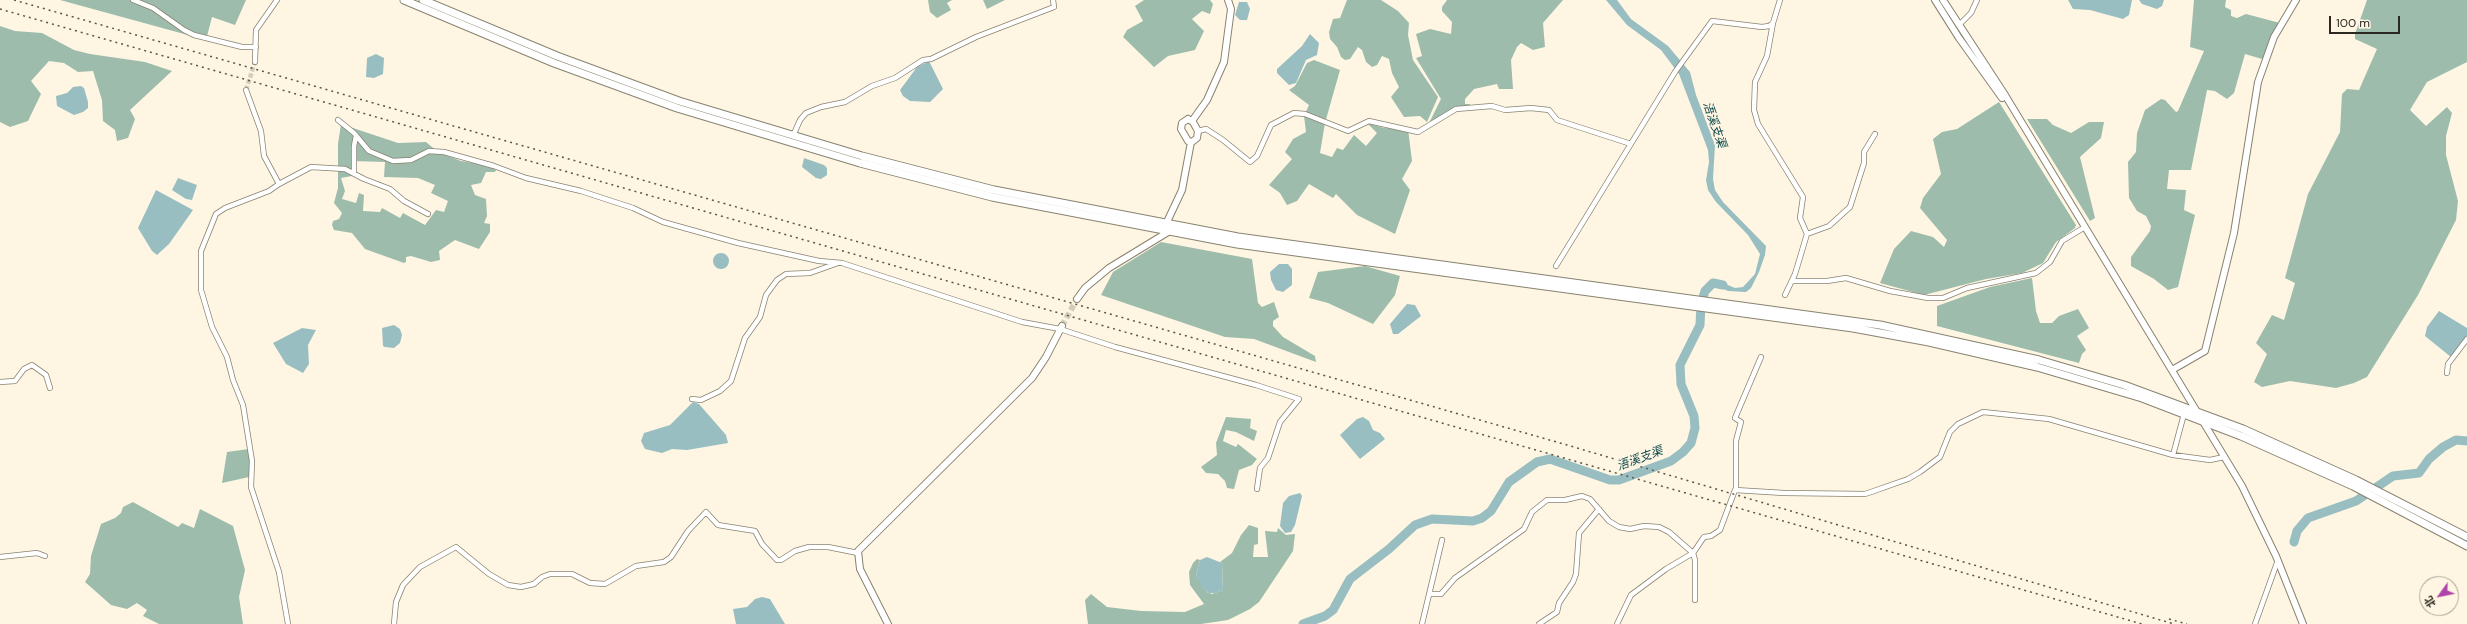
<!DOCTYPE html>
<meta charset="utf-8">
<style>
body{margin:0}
#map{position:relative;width:2467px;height:624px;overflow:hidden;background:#fef6e3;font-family:"DM Sans","Noto Sans SC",sans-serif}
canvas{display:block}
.north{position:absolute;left:2419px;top:576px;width:40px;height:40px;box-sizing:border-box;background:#fef6e3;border:1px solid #aaa495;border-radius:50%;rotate:237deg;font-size:11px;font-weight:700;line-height:16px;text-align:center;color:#2b2821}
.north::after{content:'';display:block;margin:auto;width:14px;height:18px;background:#ae46a9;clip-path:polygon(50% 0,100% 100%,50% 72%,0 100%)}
.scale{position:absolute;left:2329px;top:16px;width:71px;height:18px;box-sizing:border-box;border:2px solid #2b2821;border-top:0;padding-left:5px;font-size:12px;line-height:14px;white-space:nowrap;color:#2b2821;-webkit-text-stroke:3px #fef6e3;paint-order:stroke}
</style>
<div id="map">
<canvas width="2467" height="624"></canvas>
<div class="north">北</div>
<div class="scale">100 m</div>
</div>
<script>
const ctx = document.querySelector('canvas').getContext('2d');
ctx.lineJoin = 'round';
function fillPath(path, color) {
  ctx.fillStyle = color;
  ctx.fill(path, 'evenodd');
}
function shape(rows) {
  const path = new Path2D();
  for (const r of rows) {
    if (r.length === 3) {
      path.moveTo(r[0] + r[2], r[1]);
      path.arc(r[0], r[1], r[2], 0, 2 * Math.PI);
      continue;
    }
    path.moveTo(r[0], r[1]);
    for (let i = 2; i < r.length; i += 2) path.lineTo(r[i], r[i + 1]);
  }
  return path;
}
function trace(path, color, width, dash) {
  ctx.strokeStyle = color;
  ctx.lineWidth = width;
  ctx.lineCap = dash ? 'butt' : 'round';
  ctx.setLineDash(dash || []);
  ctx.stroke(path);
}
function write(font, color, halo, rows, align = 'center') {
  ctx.font = font + ' "DM Sans","Noto Sans SC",sans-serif';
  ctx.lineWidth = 4;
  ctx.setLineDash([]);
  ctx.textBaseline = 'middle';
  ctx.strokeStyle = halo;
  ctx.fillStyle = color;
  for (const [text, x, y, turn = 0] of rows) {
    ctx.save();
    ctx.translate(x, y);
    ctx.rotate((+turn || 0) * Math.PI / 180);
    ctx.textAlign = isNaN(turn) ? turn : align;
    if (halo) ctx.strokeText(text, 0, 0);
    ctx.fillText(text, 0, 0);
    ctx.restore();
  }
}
fillPath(shape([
 [60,0,246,0,235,25,212,17,206,40],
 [928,0,952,0,947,3,951,10,937,18,930,12],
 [983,0,1005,0,987,9],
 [1144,0,1210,0,1213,4,1210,14,1202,11,1192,19,1204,31,1195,50,1168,56,1154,67,1123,37,1127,30,1143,21,1135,6],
 [1347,0,1381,0,1398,11,1409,23,1408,35,1413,60,1438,97,1427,122,1420,116,1404,117,1391,97,1399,87,1392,73,1389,59,1382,56,1377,65,1372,67,1366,62,1362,50,1358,47,1350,59,1345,60,1341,57,1337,47,1330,39,1329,32,1333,19,1340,18],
 [1447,0,1563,0,1543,23,1545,47,1533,50,1521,43,1517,47,1511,60,1513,89,1499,89,1497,84,1474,89,1465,99,1465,104,1470,104,1469,108,1457,107,1429,123,1441,99,1416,58,1422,56,1416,34,1430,29,1451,34,1452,22,1442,11,1442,7],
 [2194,0,2226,0,2225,7,2231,10,2231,16,2237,18,2246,14,2280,23,2262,59,2245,54,2234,93,2227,99,2215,91,2207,90,2191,170,2169,170,2167,189,2186,190,2184,210,2195,215,2178,287,2168,290,2154,279,2131,266,2131,257,2150,231,2151,226,2146,216,2137,211,2129,198,2128,162,2136,152,2137,133,2145,110,2161,99,2165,100,2176,112,2178,111,2204,51,2190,47],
 [2367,0,2467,0,2467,62,2427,82,2410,110,2426,126,2447,107,2452,113,2446,136,2446,155,2458,201,2456,220,2418,295,2367,377,2354,383,2336,388,2290,381,2262,387,2254,382,2267,354,2256,343,2272,315,2284,320,2295,283,2285,278,2308,194,2340,132,2342,94,2347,89,2359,90,2377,49,2355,39,2355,34],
 [0,26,15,31,42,33,74,50,90,54,145,62,172,71,130,110,135,119,128,138,117,141,115,130,103,121,102,100,93,71,78,72,64,63,49,61,31,81,41,94,28,121,10,127,0,122],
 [1314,60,1340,70,1325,123,1320,153,1332,157,1337,148,1343,150,1354,135,1366,146,1377,133,1367,123,1384,128,1408,129,1412,161,1402,179,1410,190,1395,234,1357,215,1336,194,1333,198,1309,184,1297,201,1287,205,1280,193,1269,185,1292,159,1285,152,1293,139,1306,132,1304,116,1309,105,1289,90,1295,86,1307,63],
 [1999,102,2076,225,2075,228,2056,242,2043,263,2022,273,1986,279,1924,295,1880,283,1894,249,1911,231,1933,237,1944,247,1947,240,1920,208,1923,198,1941,174,1933,139,1942,132,1957,129],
 [2027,119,2047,119,2053,125,2071,133,2089,122,2104,122,2101,138,2080,157,2095,218,2090,221],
 [341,124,398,143,426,142,438,152,461,161,486,165,496,170,495,172,486,172,481,183,471,185,475,195,486,199,487,216,484,223,490,224,490,232,479,249,455,240,439,251,440,260,431,262,411,256,406,257,406,262,404,263,365,249,352,233,334,230,332,225,333,221,339,219,342,213,334,203,338,188,338,144],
 [352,161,385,162,384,177,418,178,435,185,431,193,448,201,444,212,436,210,425,225,403,213,400,218,382,208,380,212,363,211,364,195,359,193,356,203,342,199,345,191,341,178,352,176],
 [1161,242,1252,259,1258,303,1262,307,1274,302,1279,317,1273,321,1273,326,1283,337,1315,356,1316,362,1254,339,1225,337,1101,295,1113,272],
 [1365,266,1400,276,1395,295,1373,324,1328,303,1309,298,1318,272],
 [2032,278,2036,311,2040,323,2052,323,2059,316,2078,309,2089,328,2077,336,2086,350,2082,354,2079,363,1937,326,1937,306,1990,287],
 [1226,417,1251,419,1250,428,1257,431,1254,441,1236,432,1226,430,1223,441,1236,447,1238,444,1257,459,1252,465,1239,470,1234,489,1227,488,1225,481,1218,474,1206,473,1201,467,1217,455,1216,443],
 [249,449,251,466,249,477,222,483,227,452],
 [133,502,178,527,182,523,194,528,200,509,233,526,245,570,239,597,243,624,159,624,143,616,147,610,137,603,127,609,111,605,85,582,90,574,91,556,101,524,115,518,121,513,123,507],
 [1249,525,1258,528,1258,544,1254,545,1253,557,1268,557,1265,531,1277,532,1278,528,1286,535,1295,534,1293,551,1259,602,1250,609,1228,620,1201,624,1088,624,1085,600,1091,594,1107,607,1141,611,1185,612,1204,604,1190,585,1189,572,1193,563,1197,559,1200,560,1196,575,1207,592,1212,594,1223,590,1222,563,1220,562,1232,553,1241,535]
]), '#9dbcac');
fillPath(shape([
 [1606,0,1617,0,1631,19,1668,46,1690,72,1696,95,1715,145,1713,179,1715,190,1723,202,1766,246,1765,255,1759,272,1751,288,1746,292,1728,291,1714,285,1711,281,1718,281,1735,288,1743,287,1755,274,1760,254,1748,235,1716,202,1708,190,1706,180,1709,162,1708,150,1679,74,1661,50,1627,25],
 [2068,0,2132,0,2129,15,2123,19,2090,10,2073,9],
 [2139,0,2164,0,2162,6,2157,9,2142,4],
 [1239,2,1247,2,1250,9,1247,20,1240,20,1235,15],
 [1310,34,1319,43,1317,55,1306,60,1296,83,1289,85,1277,73,1277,69,1302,46],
 [376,54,384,58,383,74,374,78,366,77,367,58],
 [929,61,943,89,930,102,910,101,903,96,900,90,917,67],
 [81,86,84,88,88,102,88,108,83,112,74,115,57,106,56,96,67,93,73,87],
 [804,158,824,165,827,168,827,175,821,179,816,178,802,167],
 [178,178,197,185,192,200,186,199,172,190],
 [156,190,193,210,169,244,157,255,152,251,138,228],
 [721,261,8],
 [1279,264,1288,264,1292,269,1292,285,1283,292,1276,290,1271,280,1270,272],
 [1407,304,1415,305,1421,316,1398,334,1393,334,1390,324],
 [2439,311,2467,328,2467,336,2456,354,2451,357,2425,336,2427,327],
 [394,325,400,329,402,335,400,343,394,348,385,347,383,346,382,328],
 [302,328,316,330,308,345,309,364,303,373,286,364,273,343],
 [693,402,699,404,726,435,728,443,687,450,672,449,662,453,645,449,641,441,644,433,670,425],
 [1363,417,1369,421,1373,430,1380,433,1385,439,1360,459,1340,435,1357,419],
 [1300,493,1302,496,1295,525,1291,532,1285,533,1280,526,1283,503,1289,496],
 [1207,557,1222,563,1223,590,1215,593,1209,593,1203,589,1196,575,1200,560],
 [762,597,770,599,785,624,736,624,733,609,747,607,755,599]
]), '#98bec1');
trace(shape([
 [2294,542,2297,531,2308,518,2356,501,2393,476,2419,473,2429,459,2443,447,2456,440,2467,441],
 [1303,624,1325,616,1333,610,1350,579,1389,549,1415,525,1432,519,1473,521,1482,518,1491,511,1509,482,1537,462,1550,459,1610,480,1619,480,1671,461,1683,452,1691,443,1695,428,1694,416,1681,384,1680,365,1700,325,1701,304,1705,291,1713,283,1723,285]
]), '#98bec1', 9);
trace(shape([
 [246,90,255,62]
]), '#d4cdbc', 4.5, [4.5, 2]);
trace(shape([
 [1062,326,1077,299]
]), '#d4cdbc', 6, [6, 3]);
const street = shape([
 [133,0,153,8,184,30,194,35,242,47,256,47],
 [1773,23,1767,56,1755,82,1754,110,1758,124,1803,197,1800,218,1807,234],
 [1959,25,1971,13,1977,0],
 [255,62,256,30,277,0],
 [246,90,261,131,264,156,279,184,269,191,225,208,216,214,201,251,201,290,212,327,227,357,233,380,243,405,252,461,251,487,279,572,288,624],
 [338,120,354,133,369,151,393,161,411,160,429,151,444,152,494,166,526,178,581,191,633,208,663,222,738,243,819,261,842,263,1022,322,1060,329,1115,347,1256,385,1299,399,1280,422,1268,458,1260,468,1257,489],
 [1198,131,1206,129,1223,140,1250,162,1257,156,1271,125,1294,113,1305,114,1348,131,1369,121,1418,132,1456,109,1492,106,1505,110,1531,108,1549,110,1557,120,1631,144],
 [793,136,800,120,806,113,821,107,845,102,872,86,895,78,923,60,931,59,976,37,1054,7,1053,0],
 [354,173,354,146,356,136],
 [279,184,311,167,345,169,364,179,390,189,404,201,428,214],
 [1556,266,1675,72,1712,21,1762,27,1769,26,1773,23,1780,0],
 [1792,281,1827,281,1846,278,1890,291,1928,298,1943,298,1967,288,2036,273,2050,262,2062,241,2085,227],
 [1785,295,1795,274,1807,234,1829,226,1850,207,1864,163,1864,152,1875,134],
 [2447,373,2448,364,2467,339],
 [0,382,15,381,24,369,32,365,46,375,50,388],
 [692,399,701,400,720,391,731,381,745,338,760,317,766,295,777,280,786,274,810,273,838,263],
 [2173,455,2184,414],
 [1736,489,1736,441,1741,422,1735,418,1761,357],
 [0,557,37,553,45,556],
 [1429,594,1441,594,1455,578,1524,529,1532,512,1547,500,1565,500,1582,496,1590,499,1609,521,1619,527,1630,529,1644,526,1659,527,1669,532,1693,553,1695,560,1695,600],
 [394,624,396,602,403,585,420,567,456,547,489,574,508,585,521,587,534,584,542,577,550,574,572,574,590,583,605,584,636,566,664,562,671,557,688,531,706,512,718,525,755,531,762,544,777,560,781,560,795,551,809,547,828,547,858,553],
 [1422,624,1442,540],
 [1539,624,1557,612,1559,603,1573,582,1576,574,1579,533,1599,509],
 [1617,624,1631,595,1666,569,1693,553,1704,537,1711,536,1720,530,1735,490,1784,493,1865,494,1871,492,1908,479,1920,472,1940,457,1950,432,1958,424,1983,412,2049,419,2173,455,2210,460,2224,457],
 [2255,624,2278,560]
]);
const secondary = shape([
 [1935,0,1959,38,2002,98],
 [1943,0,2005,95,2242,486,2276,556,2303,624],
 [1188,119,1193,122,1198,131,1197,138,1192,142,1188,141,1181,129,1182,123,1188,119],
 [1192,121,1207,100,1224,62,1231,9,1228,0],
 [1166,224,1182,190,1191,142],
 [1077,299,1085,288,1109,268,1168,232],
 [2172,370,2205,351,2234,233,2258,82,2274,37,2296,0],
 [888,624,860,569,858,551,1032,378,1046,357,1062,326]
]);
const primary = shape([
 [404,0,554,63,677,108,860,163,992,197,1237,244,1853,328,1929,342,2037,367,2142,398,2241,436,2353,486,2467,546],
 [423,0,557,56,679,101,862,156,994,190,1238,237,1880,325,2039,360,2124,385,2243,429,2356,480,2467,537]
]);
trace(street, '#888270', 6);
trace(secondary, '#888270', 8);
trace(primary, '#888270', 9);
trace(street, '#fff', 4.5);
trace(secondary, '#fff', 6);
trace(primary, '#fff', 7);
trace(shape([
 [14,0,1567,445,2174,624],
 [0,9,2142,624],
 [2169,619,2187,624]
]), '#59554b', 1.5, [2, 4]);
write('italic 12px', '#114a4e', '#fef6e3', [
 ["浯溪支渠",1714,125,71],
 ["浯溪支渠",1640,459,-20]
]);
</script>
